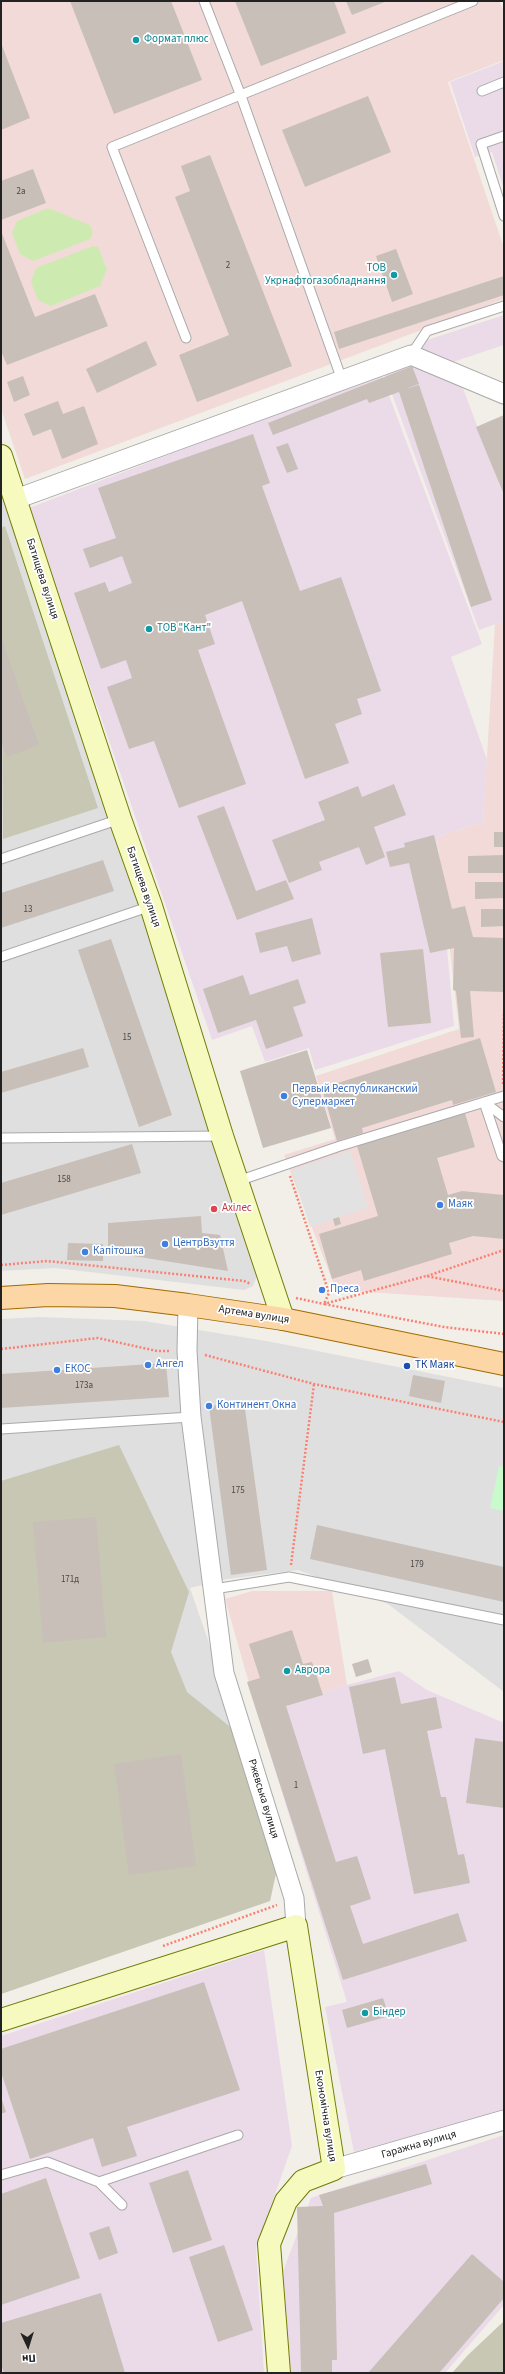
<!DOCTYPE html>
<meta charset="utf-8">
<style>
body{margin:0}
#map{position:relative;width:505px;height:2374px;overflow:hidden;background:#f2efe9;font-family:"Source Sans 3",sans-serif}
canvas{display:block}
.frame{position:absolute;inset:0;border:2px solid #222;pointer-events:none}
.north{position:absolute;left:8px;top:2326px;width:40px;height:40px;-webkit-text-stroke:3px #fff;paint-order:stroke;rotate:176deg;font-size:11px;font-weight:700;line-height:16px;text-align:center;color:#222}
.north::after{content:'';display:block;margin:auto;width:14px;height:18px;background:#222;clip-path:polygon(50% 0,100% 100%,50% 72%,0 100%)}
</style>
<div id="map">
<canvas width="505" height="2374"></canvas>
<div class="frame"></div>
<div class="north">Пн</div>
</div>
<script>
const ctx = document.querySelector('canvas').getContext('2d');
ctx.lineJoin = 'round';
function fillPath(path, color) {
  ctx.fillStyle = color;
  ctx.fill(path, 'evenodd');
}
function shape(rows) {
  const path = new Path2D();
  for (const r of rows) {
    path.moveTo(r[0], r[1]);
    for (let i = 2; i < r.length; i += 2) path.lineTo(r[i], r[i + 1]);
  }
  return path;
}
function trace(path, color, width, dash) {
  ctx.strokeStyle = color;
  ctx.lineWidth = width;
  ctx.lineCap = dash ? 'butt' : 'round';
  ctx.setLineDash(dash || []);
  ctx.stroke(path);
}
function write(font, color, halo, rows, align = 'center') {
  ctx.font = font + ' "Source Sans 3",sans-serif';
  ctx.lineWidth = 3.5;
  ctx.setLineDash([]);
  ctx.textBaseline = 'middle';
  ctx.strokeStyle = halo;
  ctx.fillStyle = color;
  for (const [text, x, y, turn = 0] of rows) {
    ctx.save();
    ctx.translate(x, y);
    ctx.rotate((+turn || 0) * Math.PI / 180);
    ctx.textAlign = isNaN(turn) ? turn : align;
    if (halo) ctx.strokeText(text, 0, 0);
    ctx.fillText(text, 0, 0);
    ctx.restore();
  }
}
fillPath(shape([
 [1,474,257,1276,253,1286,244,1290,55,1268,1,1271],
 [39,1317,144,1321,272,1342,504,1388,504,1692,388,1604,298,1570,227,1579,190,1588,220,1675,278,1864,270,1901,1,1994,1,1319]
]), '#e0dfdf');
fillPath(shape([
 [1,1,499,1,504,11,504,60,448,82,504,248,504,299,25,479,1,409],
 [504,621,504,1301,336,1290,284,1155,335,1139,316,1076,459,1029,437,837,483,822,495,624],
 [252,1591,332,1591,347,1685,258,1715,225,1599]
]), '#f2dad9');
fillPath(shape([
 [504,61,504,189,492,152,475,157,450,82],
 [504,315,504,345,453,362,504,497,504,621,479,630,378,356],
 [381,374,482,644,451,657,487,760,483,822,437,837,454,1026,315,1070,309,1048,265,1062,252,1026,212,1040,29,508],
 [399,1671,427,1690,504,1723,504,2111,354,2152,325,2007,347,2002,258,1715,347,1685],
 [264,1950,292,2146,256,2248,264,2373,1,2373,1,2036],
 [504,2135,504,2305,445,2373,291,2373,283,2271,311,2198]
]), '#ebdbe8');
fillPath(shape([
 [5,526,98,808,3,839,1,528],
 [119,1445,189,1592,171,1652,187,1692,234,1730,278,1864,270,1901,1,1994,1,1481],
 [504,2321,504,2373,452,2373,468,2355]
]), '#c7c7b4');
fillPath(shape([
 [48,208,90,225,93,233,90,239,33,261,20,254,12,233,17,221],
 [93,246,98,247,107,269,100,286,51,306,38,300,31,282,36,268]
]), '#cdebb0');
fillPath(shape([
 [499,1466,504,1467,504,1511,490,1508]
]), '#c8facc');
fillPath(shape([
 [350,1151,368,1208,310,1227,292,1170]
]), '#e2e2e2');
fillPath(shape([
 [70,1,171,1,202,80,114,114],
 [235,1,334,1,346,33,261,66],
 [346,1,387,1,352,15],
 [1,43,30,118,1,130],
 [368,96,391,152,305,187,282,130],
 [210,155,292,366,197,402,179,355,229,335,175,197,190,191,181,166],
 [33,169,46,203,1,220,1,181],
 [1,231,35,317,95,294,108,326,7,365,1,351],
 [396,249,413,294,392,302,376,256],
 [504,276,504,295,339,349,334,332],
 [146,341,157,365,97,393,86,369],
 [412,366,419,384,405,389,419,385,492,600,471,607,399,392,369,403,367,399,273,435,268,423],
 [23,376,30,395,14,402,7,382],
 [58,401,63,414,84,406,98,444,62,459,51,429,33,436,24,414],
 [504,415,504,495,476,427],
 [253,434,270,483,262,486,300,591,341,577,381,691,357,699,362,714,335,724,349,763,305,779,242,601,205,615,215,644,198,650,246,784,179,808,154,741,129,749,107,687,132,678,126,660,101,669,74,593,105,582,109,592,132,583,122,556,90,568,83,549,116,538,98,488],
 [288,443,298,469,287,473,276,447],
 [1,637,39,745,7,757,1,741],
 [394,784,406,815,374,827,385,857,366,865,359,847,319,862,322,870,289,883,272,840,325,820,318,802,358,786,362,797],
 [224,806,256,891,286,880,294,899,237,920,197,816],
 [494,832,504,832,504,847,494,847],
 [434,835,452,909,465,906,473,937,504,938,504,992,470,991,474,1037,461,1038,456,991,453,990,454,948,430,953,409,863,390,867,386,852,405,847,404,843],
 [504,855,504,873,468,873,468,856],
 [103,860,114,891,1,928,1,893],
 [475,882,504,882,504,898,475,899],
 [481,909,504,909,504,926,481,927],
 [312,918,321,954,292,962,287,946,260,953,255,933],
 [111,939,172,1115,139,1127,78,950],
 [423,949,431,1023,388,1027,380,953],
 [243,975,250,995,298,979,306,1003,293,1007,303,1036,266,1049,256,1020,218,1033,203,989],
 [480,1038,496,1092,453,1105,452,1100,362,1128,363,1133,337,1141,322,1088],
 [83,1048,89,1067,1,1093,1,1072],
 [307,1050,331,1128,263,1148,240,1071],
 [465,1113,475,1147,437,1158,448,1195,462,1191,504,1195,504,1239,473,1236,449,1243,452,1254,364,1281,361,1270,332,1279,319,1234,378,1216,357,1146],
 [132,1144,141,1173,1,1215,1,1183],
 [201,1216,202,1233,220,1235,228,1271,108,1252,108,1223],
 [339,1217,341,1224,335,1226,333,1219],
 [68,1243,103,1244,103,1261,67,1260],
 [166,1363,169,1397,1,1408,1,1374],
 [413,1375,445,1381,441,1403,409,1396],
 [244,1402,267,1570,231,1575,209,1406],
 [96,1517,106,1637,43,1643,33,1522],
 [317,1525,504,1567,504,1602,310,1559],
 [292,1630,303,1664,312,1662,323,1695,286,1706,336,1862,357,1856,371,1899,350,1906,363,1944,458,1913,467,1941,343,1980,247,1682,260,1678,249,1644],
 [368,1659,372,1672,356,1677,352,1664],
 [395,1677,401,1704,436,1697,442,1728,427,1731,441,1797,446,1797,458,1855,464,1854,470,1883,414,1894,385,1749,363,1754,349,1687],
 [475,1738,504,1742,504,1808,466,1803],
 [181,1754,196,1866,129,1875,114,1764],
 [204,1982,240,2090,127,2127,137,2156,102,2167,93,2138,30,2159,1,2072,1,2049],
 [383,1998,389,2016,347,2028,342,2010],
 [1,2097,6,2112,1,2114],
 [426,2164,432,2184,334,2213,337,2360,332,2360,332,2373,301,2373,297,2207,323,2206,319,2195],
 [188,2170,212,2240,173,2253,149,2183],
 [46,2178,80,2278,1,2305,1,2194],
 [109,2226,118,2253,99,2260,89,2233],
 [224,2245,253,2330,218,2342,189,2257],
 [472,2254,504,2282,504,2298,439,2373,368,2373],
 [101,2293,125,2373,4,2373,1,2364,1,2323]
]), '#c7bfb8');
const lane = shape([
 [204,1,241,96,342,380],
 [482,91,504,82],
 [504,136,481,144,504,216],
 [186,338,112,147,473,1],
 [411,355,427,331,504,306],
 [1,859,120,819],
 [1,957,151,906],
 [484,1102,502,1156,504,1157],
 [484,1102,504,1117],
 [1,1138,222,1136],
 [238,1181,340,1146,504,1096],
 [1,1429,191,1417],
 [214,1589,289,1577,504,1620],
 [1,2175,47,2162,99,2182,122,2205],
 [99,2182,238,2135]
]);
const street = shape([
 [16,499,411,355,504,394],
 [188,1305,187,1351,191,1417,224,1673,294,1898,296,1926],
 [334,2169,504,2120]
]);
const secondary = shape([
 [1,456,120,819,151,906,222,1136,283,1319],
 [1,2020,296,1926,334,2169,303,2181,286,2201,269,2244,279,2373]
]);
const primary = shape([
 [1,1298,48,1295,115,1296,188,1305,283,1319,504,1364]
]);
trace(lane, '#a9a9a9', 11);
trace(street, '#a9a9a9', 21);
trace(secondary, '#707d05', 24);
trace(primary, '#a06b00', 24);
trace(shape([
 [503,1084,504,1013],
 [290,1176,329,1293,324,1304,444,1327,504,1334],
 [1,1265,47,1261,244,1281,251,1284],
 [427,1276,504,1250],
 [296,1298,324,1304,426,1276,504,1291],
 [1,1349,98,1338,157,1351,171,1351],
 [205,1355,314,1384,504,1422],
 [291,1565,314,1384],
 [163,1946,277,1905]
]), '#fa8072', 2.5, [2, 2]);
trace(lane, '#fff', 9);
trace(street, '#fff', 19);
trace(secondary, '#f7fabf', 22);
trace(primary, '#fcd6a4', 22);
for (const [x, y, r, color] of [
 [136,40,4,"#0f9aa8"],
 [394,275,4,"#0f9aa8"],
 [149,629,4,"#0f9aa8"],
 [284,1096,4,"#3f7fe0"],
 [440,1205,4,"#3f7fe0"],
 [214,1209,4,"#e0444e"],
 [165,1244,4,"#3f7fe0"],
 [85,1252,4,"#3f7fe0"],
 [322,1290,4,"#3f7fe0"],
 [148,1365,4,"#3f7fe0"],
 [407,1366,4,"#1a4fb4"],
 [57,1370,4,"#3f7fe0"],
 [209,1406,4,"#3f7fe0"],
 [287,1671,4,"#0f9aa8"],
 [365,2013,4,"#0f9aa8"]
]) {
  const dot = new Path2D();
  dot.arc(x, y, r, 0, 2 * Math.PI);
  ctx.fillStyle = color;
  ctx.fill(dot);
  trace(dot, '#fff', 1.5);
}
write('9px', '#4b4948', null, [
 ["2а",21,192],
 ["2",228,266],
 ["13",28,910],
 ["15",127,1038],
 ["158",64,1180],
 ["173а",84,1386],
 ["175",238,1491],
 ["179",417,1565],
 ["171д",70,1580],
 ["1",296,1786]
]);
write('11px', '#0d838f', '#fff', [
 ["Формат плюс",144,40],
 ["ТОВ",386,269,"right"],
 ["Укрнафтогазобладнання",386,282,"right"],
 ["ТОВ \"Кант\"",157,629],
 ["Аврора",295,1671],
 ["Біндер",373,2013]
], 'left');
write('11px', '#222', '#fff', [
 ["Батищева вулиця",42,579,72],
 ["Батищева вулиця",143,887,71],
 ["Артема вулиця",254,1315,9],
 ["Ржевська вулиця",263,1799,73],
 ["Економічна вулиця",325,2116,81],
 ["Гаражна вулиця",419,2145,-16]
]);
write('11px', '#366cbe', '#fff', [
 ["Первый Республиканский",292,1090],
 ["Супермаркет",292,1103],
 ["Маяк",448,1205],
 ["ЦентрВзуття",173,1244],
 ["Капітошка",93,1252],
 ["Преса",330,1290],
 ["Ангел",156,1365],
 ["ЕКОС",65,1370],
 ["Континент Окна",217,1406]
], 'left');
write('11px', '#be3a42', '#fff', [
 ["Ахілес",222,1209]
], 'left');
write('11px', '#164399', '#fff', [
 ["ТК Маяк",415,1366]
], 'left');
</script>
